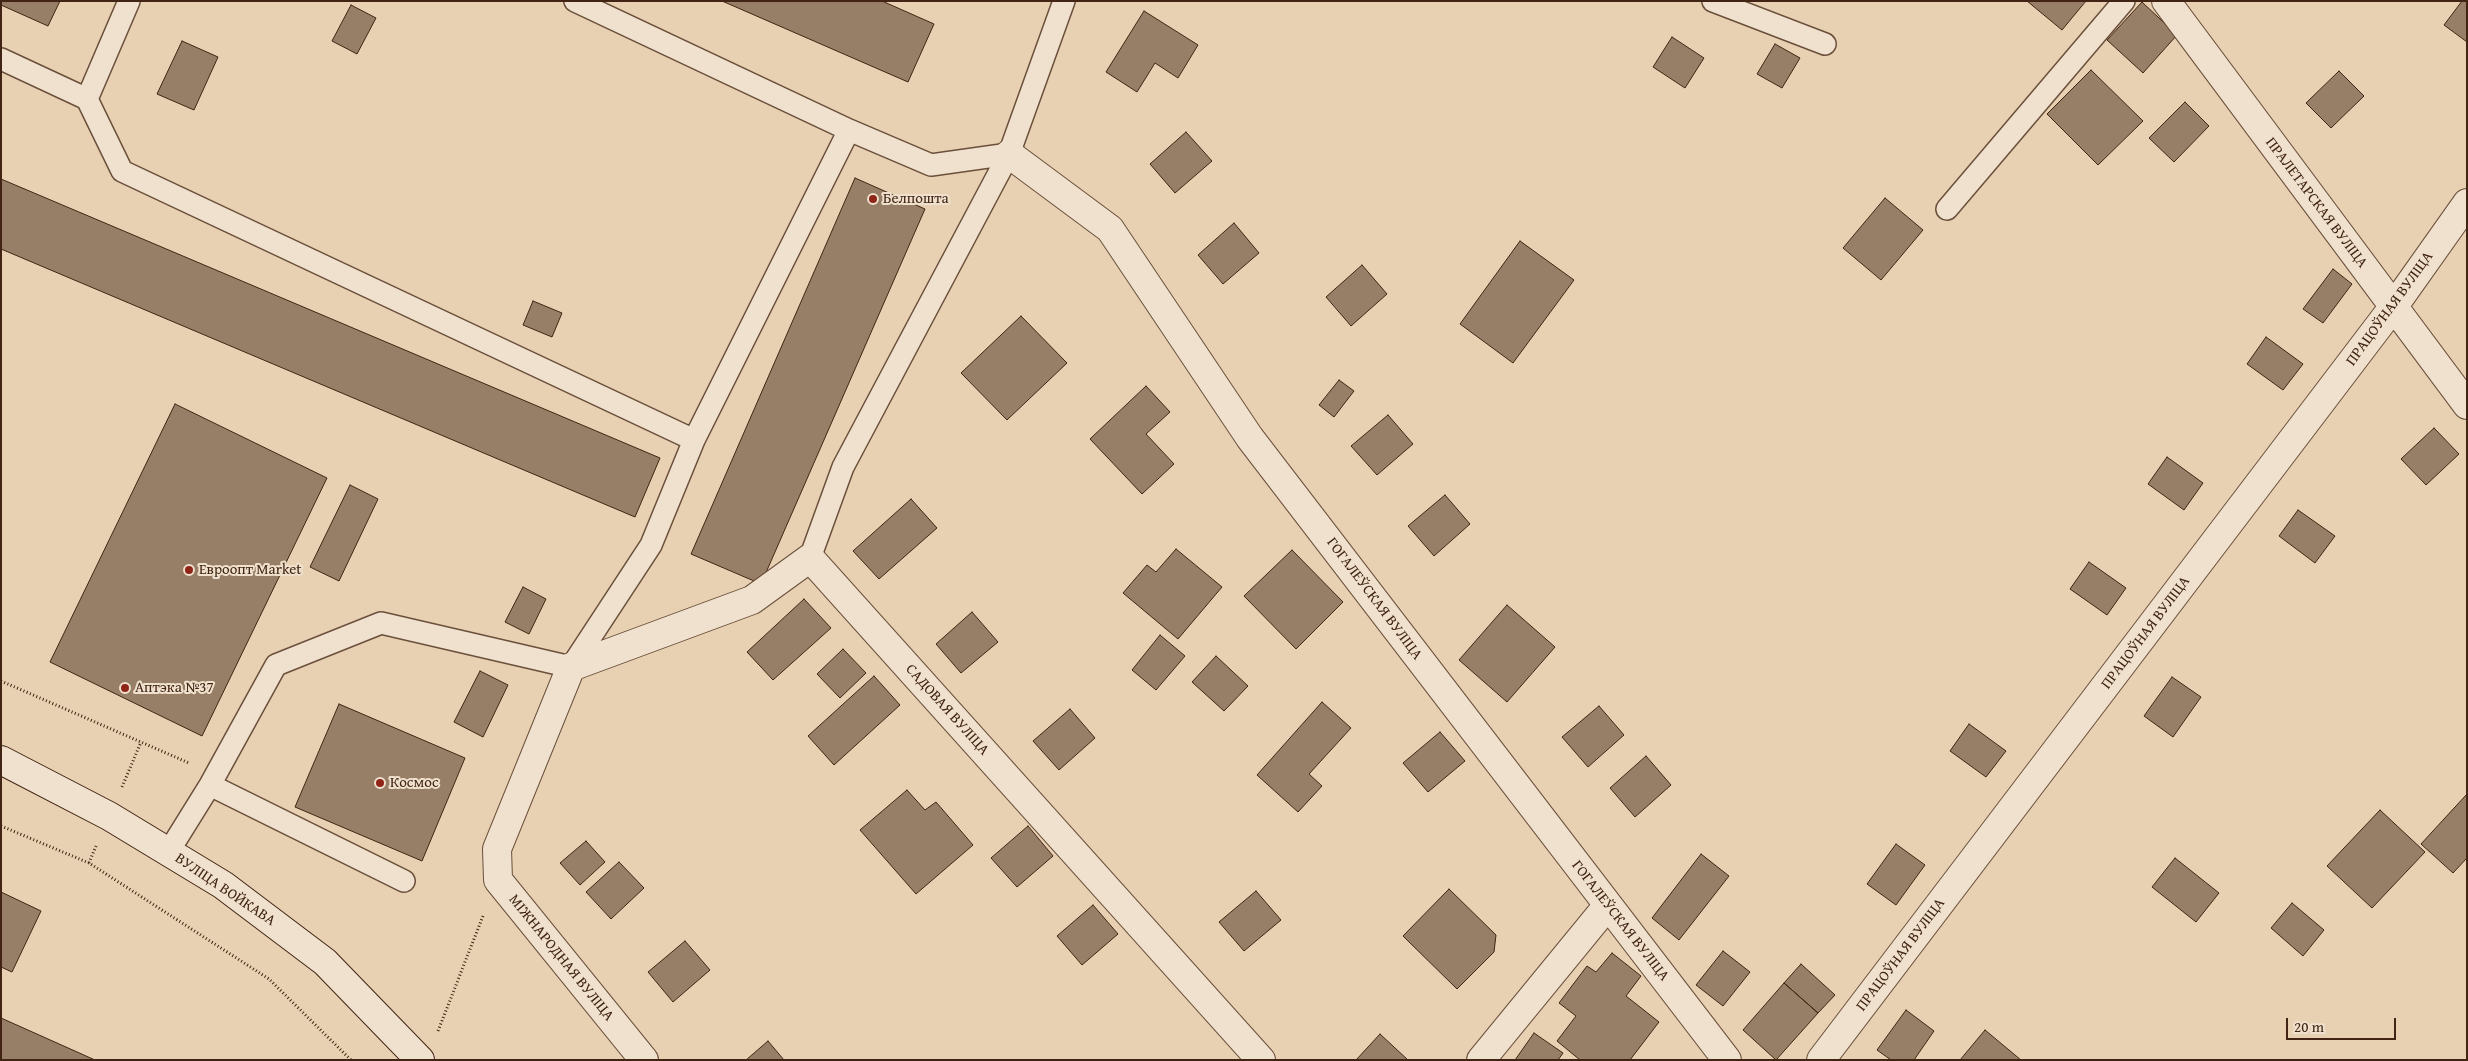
<!DOCTYPE html>
<meta charset="utf-8">
<style>
body{margin:0}
#map{position:relative;width:2468px;height:1061px;overflow:hidden;background:#e7d1b2;font-family:"Gentium Book Plus",serif}
canvas{display:block}
.frame{position:absolute;inset:0;border:2px solid #412413;pointer-events:none}
.scale{position:absolute;left:2286px;top:1018px;width:110px;height:22px;box-sizing:border-box;border:2px solid #412413;border-top:0;padding-left:6px;font-size:15px;line-height:18px;white-space:nowrap;color:#412413;-webkit-text-stroke:4px #efe1cd;paint-order:stroke}
</style>
<div id="map">
<canvas width="2468" height="1061"></canvas>
<div class="frame"></div>
<div class="scale">20 m</div>
</div>
<script>
const ctx = document.querySelector('canvas').getContext('2d');
ctx.lineJoin = 'round';
function fillPath(path, color) {
  ctx.fillStyle = color;
  ctx.fill(path, 'evenodd');
}
function shape(rows) {
  const path = new Path2D();
  for (const r of rows) {
    path.moveTo(r[0], r[1]);
    for (let i = 2; i < r.length; i += 2) path.lineTo(r[i], r[i + 1]);
  }
  return path;
}
function trace(path, color, width, dash) {
  ctx.strokeStyle = color;
  ctx.lineWidth = width;
  ctx.lineCap = dash ? 'butt' : 'round';
  ctx.setLineDash(dash || []);
  ctx.stroke(path);
}
function write(font, color, halo, rows, align = 'center') {
  ctx.font = font + ' "Gentium Book Plus",serif';
  ctx.lineWidth = 4;
  ctx.setLineDash([]);
  ctx.textBaseline = 'middle';
  ctx.strokeStyle = halo;
  ctx.fillStyle = color;
  for (const [text, x, y, turn = 0] of rows) {
    ctx.save();
    ctx.translate(x, y);
    ctx.rotate((+turn || 0) * Math.PI / 180);
    ctx.textAlign = isNaN(turn) ? turn : align;
    if (halo) ctx.strokeText(text, 0, 0);
    ctx.fillText(text, 0, 0);
    ctx.restore();
  }
}
const building = shape([
 [1,1,60,1,48,26,1,5,1,1],
 [722,1,882,1,934,24,908,82,722,1],
 [2027,1,2086,1,2062,30,2027,1],
 [2462,1,2467,1,2467,42,2444,25,2462,1],
 [2142,2,2177,35,2143,73,2107,40,2142,2],
 [351,5,376,18,357,54,332,41,351,5],
 [1144,11,1198,45,1178,78,1155,63,1137,92,1106,72,1144,11],
 [1672,37,1704,58,1685,88,1653,67,1672,37],
 [182,41,218,57,194,110,157,94,182,41],
 [1775,44,1800,58,1782,88,1757,74,1775,44],
 [2091,70,2143,121,2098,165,2047,114,2091,70],
 [2339,71,2364,96,2331,128,2306,103,2339,71],
 [2185,102,2209,126,2174,162,2149,138,2185,102],
 [1186,132,1212,161,1175,193,1150,164,1186,132],
 [855,178,925,209,761,584,691,554,855,178],
 [1,179,660,458,635,517,1,249,1,179],
 [1885,198,1923,230,1881,280,1843,248,1885,198],
 [1234,223,1259,253,1223,284,1198,255,1234,223],
 [1520,241,1574,280,1513,363,1460,324,1520,241],
 [1362,265,1387,294,1351,326,1326,297,1362,265],
 [2333,269,2352,284,2323,323,2303,309,2333,269],
 [533,301,562,313,552,337,523,325,533,301],
 [1021,316,1067,363,1007,420,961,373,1021,316],
 [2266,337,2303,364,2283,390,2247,364,2266,337],
 [1339,380,1354,391,1334,417,1319,405,1339,380],
 [1146,386,1170,412,1146,434,1174,464,1142,494,1090,439,1146,386],
 [175,404,327,478,202,736,50,662,175,404],
 [1388,415,1413,444,1377,475,1351,446,1388,415],
 [2434,428,2459,454,2426,485,2401,459,2434,428],
 [2167,457,2203,483,2184,510,2148,484,2167,457],
 [350,485,378,499,339,581,310,567,350,485],
 [1445,495,1470,524,1434,556,1408,526,1445,495],
 [911,499,937,528,879,579,853,551,911,499],
 [2298,510,2335,536,2315,563,2279,536,2298,510],
 [1176,549,1222,587,1178,639,1123,593,1147,565,1156,572,1176,549],
 [1292,550,1343,602,1296,649,1244,596,1292,550],
 [2089,562,2126,588,2107,615,2070,589,2089,562],
 [523,587,546,599,529,634,505,622,523,587],
 [804,599,831,628,773,680,747,652,804,599],
 [1507,605,1555,647,1507,702,1459,660,1507,605],
 [972,612,998,642,961,673,936,644,972,612],
 [1160,635,1185,656,1156,690,1132,670,1160,635],
 [843,649,866,673,840,698,817,674,843,649],
 [1216,656,1248,686,1224,711,1192,682,1216,656],
 [480,671,508,685,483,737,454,722,480,671],
 [874,676,900,705,834,765,808,736,874,676],
 [2172,677,2201,697,2173,737,2144,716,2172,677],
 [1322,702,1351,728,1309,774,1322,786,1298,812,1257,775,1322,702],
 [339,704,465,758,422,861,295,807,339,704],
 [1599,706,1624,735,1588,767,1562,737,1599,706],
 [1070,709,1095,738,1059,770,1033,741,1070,709],
 [1969,724,2006,751,1986,777,1950,751,1969,724],
 [1440,732,1465,761,1428,792,1403,763,1440,732],
 [1646,756,1671,785,1635,817,1610,788,1646,756],
 [907,790,925,810,936,802,973,845,916,894,860,830,907,790],
 [2467,794,2467,858,2453,873,2421,844,2467,794],
 [2380,810,2425,852,2372,908,2327,866,2380,810],
 [1028,826,1053,856,1017,887,991,858,1028,826],
 [586,841,605,862,580,885,560,863,586,841],
 [1896,844,1925,865,1896,905,1867,884,1896,844],
 [1701,854,1729,876,1679,940,1652,918,1701,854],
 [2175,858,2219,893,2196,922,2152,887,2175,858],
 [619,862,644,888,611,919,586,892,619,862],
 [1449,889,1496,935,1494,952,1457,989,1403,936,1449,889],
 [1256,891,1281,920,1244,951,1219,922,1256,891],
 [1,892,41,911,12,972,1,967,1,892],
 [2292,903,2324,930,2303,956,2271,928,2292,903],
 [1093,905,1118,934,1082,965,1057,936,1093,905],
 [685,941,710,970,673,1002,648,972,685,941],
 [1723,951,1750,972,1723,1006,1696,985,1723,951],
 [1612,953,1641,976,1626,996,1659,1022,1630,1060,1580,1060,1557,1041,1576,1016,1559,1003,1587,966,1596,972,1612,953],
 [1801,964,1835,995,1818,1013,1784,983,1801,964],
 [1784,983,1818,1013,1776,1060,1743,1030,1784,983],
 [1906,1010,1934,1031,1914,1060,1891,1060,1877,1050,1906,1010],
 [1,1018,95,1060,1,1060,1,1018],
 [1985,1030,2021,1060,1960,1060,1985,1030],
 [1534,1033,1563,1053,1558,1060,1515,1060,1534,1033],
 [1380,1034,1408,1060,1356,1060,1380,1034],
 [768,1041,784,1060,746,1060,768,1041]
]);
fillPath(building, '#977e66');
trace(building, '#412413', 1);
const lane = shape([
 [575,1,849,130,931,165,1009,154],
 [1713,1,1825,44],
 [1,59,87,99,122,171,694,440,651,545,571,667,381,623,276,665,210,785],
 [87,99,129,1],
 [1947,209,2124,1],
 [694,440,849,130],
 [810,558,843,467,1009,154,1064,1],
 [169,851,210,785,404,881]
]);
const street = shape([
 [2166,1,2467,405],
 [1009,154,1110,229,1250,438,1727,1060],
 [644,1060,498,880,497,849,571,667,752,600,810,558,1261,1060],
 [1481,1060,1608,905],
 [1821,1060,2394,306,2467,203]
]);
const secondary = shape([
 [1,760,109,816,223,885,325,962,420,1060]
]);
trace(lane, '#6a4f3b', 24);
trace(street, '#6a4f3b', 30);
trace(secondary, '#412413', 30);
trace(shape([
 [1,681,189,763],
 [122,787,141,742],
 [1,826,89,863,269,979,351,1060],
 [89,863,96,846],
 [438,1031,483,916]
]), '#412413', 3, [1, 2.5]);
trace(lane, '#efe1cd', 21);
trace(street, '#efe1cd', 28);
trace(secondary, '#efe1cd', 28);
for (const [x, y, r, color] of [
 [873,199,5,"#8f2418"],
 [189,570,5,"#8f2418"],
 [125,688,5,"#8f2418"],
 [380,783,5,"#8f2418"]
]) {
  const dot = new Path2D();
  dot.arc(x, y, r, 0, 2 * Math.PI);
  ctx.fillStyle = color;
  ctx.fill(dot);
  trace(dot, '#efe1cd', 2);
}
write('15px', '#412413', '#efe1cd', [
 ["Белпошта",883,199],
 ["Евроопт Market",199,570],
 ["Аптэка №37",135,688],
 ["Космос",390,783]
], 'left');
write('15px', '#412413', '#efe1cd', [
 ["ПРАЛЕТАРСКАЯ ВУЛІЦА",2316,203,53],
 ["ПРАЦОЎНАЯ ВУЛІЦА",2390,309,-54],
 ["ГОГАЛЕЎСКАЯ ВУЛІЦА",1374,599,53],
 ["ПРАЦОЎНАЯ ВУЛІЦА",2146,633,-53],
 ["САДОВАЯ ВУЛІЦА",947,710,48],
 ["ВУЛІЦА ВОЙКАВА",225,890,34],
 ["ГОГАЛЕЎСКАЯ ВУЛІЦА",1620,921,52],
 ["ПРАЦОЎНАЯ ВУЛІЦА",1901,955,-53],
 ["МІЖНАРОДНАЯ ВУЛІЦА",561,958,51]
]);
</script>
